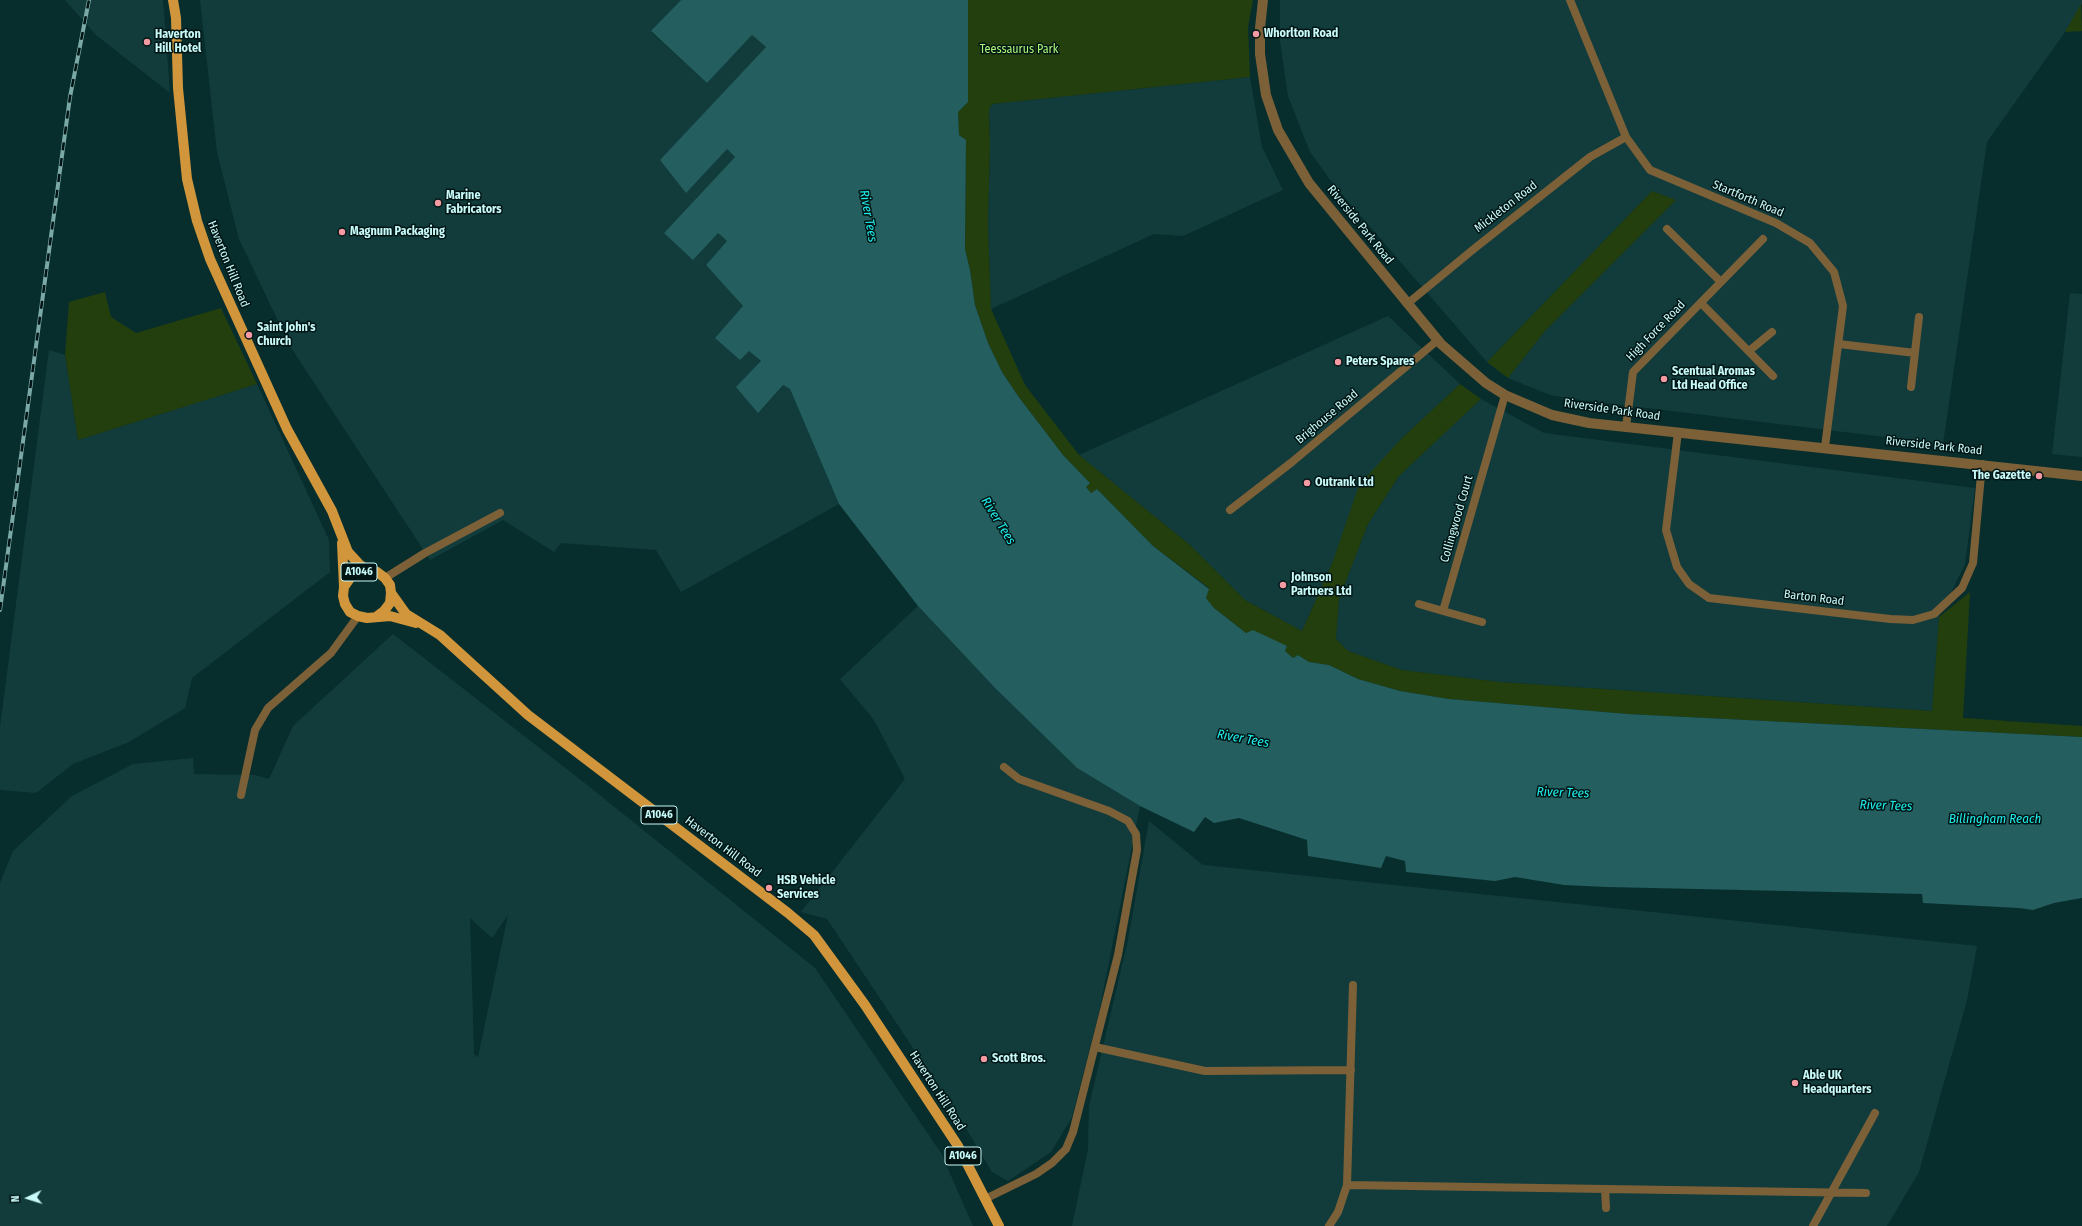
<!DOCTYPE html>
<style>
body{margin:0}
#map{position:relative;width:2082px;height:1226px;overflow:hidden;background:#072e2d;font-family:"Fira Sans Condensed",sans-serif}
canvas{display:block}
.north{position:absolute;left:8px;top:1178px;width:40px;height:40px;-webkit-text-stroke:3px #001414;paint-order:stroke;rotate:266deg;font-size:11px;font-weight:700;line-height:16px;text-align:center;color:#c7faf8}
.north::after{content:'';display:block;margin:auto;width:14px;height:18px;background:#c7faf8;clip-path:polygon(50% 0,100% 100%,50% 72%,0 100%)}
</style>
<div id="map">
<canvas width="2082" height="1226"></canvas>
<div class="north">N</div>
</div>
<script>
const ctx = document.querySelector('canvas').getContext('2d');
ctx.lineJoin = 'round';
function fillPath(path, color) {
  ctx.fillStyle = color;
  ctx.fill(path, 'evenodd');
}
function shape(rows) {
  const path = new Path2D();
  for (const r of rows) {
    path.moveTo(r[0], r[1]);
    for (let i = 2; i < r.length; i += 2) path.lineTo(r[i], r[i + 1]);
  }
  return path;
}
function trace(path, color, width, dash) {
  ctx.strokeStyle = color;
  ctx.lineWidth = width;
  ctx.lineCap = dash ? 'butt' : 'round';
  ctx.setLineDash(dash || []);
  ctx.stroke(path);
}
function write(font, color, halo, rows, align = 'center') {
  ctx.font = font + ' "Fira Sans Condensed",sans-serif';
  ctx.lineWidth = 3;
  ctx.setLineDash([]);
  ctx.textBaseline = 'middle';
  ctx.strokeStyle = halo;
  ctx.fillStyle = color;
  for (const [text, x, y, turn = 0] of rows) {
    ctx.save();
    ctx.translate(x, y);
    ctx.rotate((+turn || 0) * Math.PI / 180);
    ctx.textAlign = isNaN(turn) ? turn : align;
    if (halo) ctx.strokeText(text, 0, 0);
    ctx.fillText(text, 0, 0);
    ctx.restore();
  }
}
fillPath(shape([
 [65,0,163,0,170,93,96,35],
 [200,0,681,0,651,32,707,83,752,35,766,47,661,160,727,149,735,157,664,233,718,233,727,241,706,265,743,306,740,360,749,350,783,385,790,389,839,504,681,592,656,550,561,543,554,552,503,520,430,560,290,346,239,239,217,152],
 [1280,0,2082,0,2082,4,2065,32,1987,142,1943,444,1581,400,1550,395,1508,378,1545,331,1676,200,1652,191,1487,362,1334,185,1310,152,1288,96,1280,41],
 [1250,77,1262,147,1283,190,1183,236,1154,234,991,309,988,223,990,145,989,110,992,104],
 [2070,293,2082,294,2082,457,2052,454],
 [1388,316,1460,384,1402,438,1333,561,1302,631,1245,600,1190,545,1079,455],
 [49,350,65,355,78,440,257,384,329,540,330,572,192,678,185,708,129,742,73,764,36,793,0,790,0,727],
 [1481,399,1544,433,1975,488,1965,564,1939,617,1932,711,1500,682,1402,670,1348,651,1336,639,1339,599,1368,524,1399,476],
 [918,606,995,688,1077,768,1140,806,1099,1012,1072,1117,1051,1152,1008,1181,992,1172,961,1120,827,919,801,912,905,779,874,720,840,679],
 [393,634,586,784,815,968,941,1153,973,1226,0,1226,0,883,13,851,72,796,133,764,193,758,194,774,255,775,269,779,293,726],
 [508,915,478,1057,477,1057,474,1054,470,918,492,938],
 [1149,821,1203,865,1977,946,1967,1000,1919,1172,1887,1226,1072,1226,1088,1149,1089,1106,1128,940]
]), '#123c3c');
fillPath(shape([
 [968,0,1253,0,1248,27,1250,77,992,104,989,110,990,145,988,223,991,309,1025,385,1079,455,1190,545,1245,600,1302,631,1333,561,1359,485,1402,438,1460,384,1481,399,1399,476,1368,524,1339,599,1336,639,1348,651,1402,670,1500,682,1932,711,1939,617,1970,592,1963,718,2082,726,2082,737,1628,714,1449,699,1400,691,1358,679,1329,665,1309,662,1298,655,1293,658,1285,651,1287,646,1246,633,1214,608,1206,598,1209,588,1153,546,1097,489,1091,493,1086,487,1090,483,1063,455,1018,396,1002,372,988,343,975,305,970,270,965,249,966,140,959,135,958,112,968,102],
 [2081,4,2082,31,2065,32],
 [1652,191,1676,200,1545,331,1508,378,1487,362],
 [105,292,111,317,136,333,221,308,257,384,78,440,65,355,69,302]
]), '#233f0e');
fillPath(shape([
 [681,0,968,0,968,102,958,112,959,135,966,140,965,249,970,270,975,305,988,343,1002,372,1018,396,1063,455,1090,483,1086,487,1091,493,1097,489,1153,546,1209,589,1206,598,1214,608,1246,633,1253,630,1287,646,1285,651,1293,658,1298,655,1309,662,1329,665,1358,679,1400,691,1449,699,1628,714,2082,737,2082,898,2054,903,2033,910,2019,908,1923,903,1922,894,1607,887,1564,885,1515,877,1495,881,1406,872,1405,861,1386,856,1381,868,1308,856,1307,840,1239,818,1214,823,1205,817,1194,832,1140,806,1077,768,995,688,918,606,839,504,790,389,783,385,758,413,736,387,761,361,749,351,740,360,715,338,743,306,706,265,727,241,718,233,693,260,664,233,735,157,727,149,686,193,660,160,766,47,752,35,707,83,651,31]
]), '#245e5e');
trace(shape([
 [1570,0,1626,137,1650,170,1776,223,1810,243,1834,272,1843,306,1825,447],
 [1667,229,1721,282],
 [1701,303,1773,376],
 [1407,304,1475,248,1590,157,1626,137],
 [1839,344,1915,353],
 [1749,351,1772,332],
 [1911,387,1919,317],
 [1626,427,1633,372,1763,239],
 [1678,432,1666,530,1677,567,1689,584,1709,598,1890,619,1913,620,1934,614,1962,588,1973,563,1982,464],
 [1230,510,1292,462,1438,340],
 [385,578,425,553,500,513],
 [1419,604,1443,611],
 [1482,622,1443,611,1505,395],
 [241,795,255,730,268,708,331,653,358,616],
 [1095,1047,1205,1071,1351,1070],
 [1347,1185,1866,1193],
 [1605,1189,1606,1208],
 [985,1199,1036,1174,1052,1163,1066,1149,1073,1132,1118,955,1137,850,1136,834,1128,821,1109,811,1019,779,1004,767],
 [1329,1226,1338,1212,1347,1185,1353,985],
 [1813,1226,1875,1113]
]), '#7c6038', 8);
trace(shape([
 [1263,0,1260,28,1260,54,1266,95,1278,130,1309,183,1441,344,1486,383,1505,395,1552,415,1589,423,2082,476]
]), '#7c6038', 10);
trace(shape([
 [173,0,176,18,178,88,187,179,197,221,210,259,287,429,332,511,348,552,359,564,367,570],
 [342,543,344,587],
 [391,593,406,614,440,635,528,715,788,913,814,935,865,1005,958,1146,999,1226],
 [376,617,384,611,390,603,391,593,390,585,385,578,377,572,367,570,360,571,353,574,344,587,343,596,345,604,350,612,358,616,367,618,390,616,416,623]
]), '#d1963b', 10);
const rail = shape([
 [0,610,70,97,89,0]
]);
trace(rail, '#7aa9a7', 4);
trace(rail, '#001414', 2.5, [8]);
for (const [x, y, r, color] of [
 [1256,34,4,"#f49aa2"],
 [147,42,4,"#f49aa2"],
 [438,203,4,"#f49aa2"],
 [342,232,4,"#f49aa2"],
 [249,335,4,"#f49aa2"],
 [1338,362,4,"#f49aa2"],
 [1664,379,4,"#f49aa2"],
 [2039,476,4,"#f49aa2"],
 [1307,483,4,"#f49aa2"],
 [1283,585,4,"#f49aa2"],
 [769,888,4,"#f49aa2"],
 [984,1059,4,"#f49aa2"],
 [1795,1083,4,"#f49aa2"]
]) {
  const dot = new Path2D();
  dot.arc(x, y, r, 0, 2 * Math.PI);
  ctx.fillStyle = color;
  ctx.fill(dot);
  trace(dot, '#001414', 1.5);
}
for (const [x, y, w] of [
 [359,572,36],
 [659,815,36],
 [963,1156,36]
]) {
  const box = new Path2D();
  box.roundRect(x - w / 2, y - 9, w, 18, 3);
  ctx.fillStyle = '#001414';
  ctx.fill(box);
  trace(box, '#c7faf8', 1);
}
write('bold 11px', '#c7faf8', null, [
 ["A1046",359,572],
 ["A1046",659,815],
 ["A1046",963,1156]
]);
write('bold 12px', '#c7faf8', '#001414', [
 ["Whorlton Road",1264,34],
 ["Haverton",155,35],
 ["Hill Hotel",155,49],
 ["Marine",446,196],
 ["Fabricators",446,210],
 ["Magnum Packaging",350,232],
 ["Saint John's",257,328],
 ["Church",257,342],
 ["Peters Spares",1346,362],
 ["Scentual Aromas",1672,372],
 ["Ltd Head Office",1672,386],
 ["The Gazette",2031,476,"right"],
 ["Outrank Ltd",1315,483],
 ["Johnson",1291,578],
 ["Partners Ltd",1291,592],
 ["HSB Vehicle",777,881],
 ["Services",777,895],
 ["Scott Bros.",992,1059],
 ["Able UK",1803,1076],
 ["Headquarters",1803,1090]
], 'left');
write('12px', '#a9f777', '#001414', [
 ["Teessaurus Park",1019,50]
]);
write('12px', '#c7faf8', '#001414', [
 ["Startforth Road",1748,199,23],
 ["Mickleton Road",1506,207,-38],
 ["Riverside Park Road",1360,225,51],
 ["Haverton Hill Road",228,264,68],
 ["High Force Road",1656,331,-46],
 ["Riverside Park Road",1612,410,8],
 ["Brighouse Road",1327,417,-40],
 ["Riverside Park Road",1934,446,6],
 ["Collingwood Court",1457,519,-74],
 ["Barton Road",1814,598,7],
 ["Haverton Hill Road",723,847,37],
 ["Haverton Hill Road",937,1091,57]
]);
write('italic 13px', '#1feeed', '#001414', [
 ["River Tees",868,216,80],
 ["River Tees",998,521,58],
 ["River Tees",1243,739,10],
 ["River Tees",1563,793,2],
 ["River Tees",1886,806,2],
 ["Billingham Reach",1995,819]
]);
</script>
